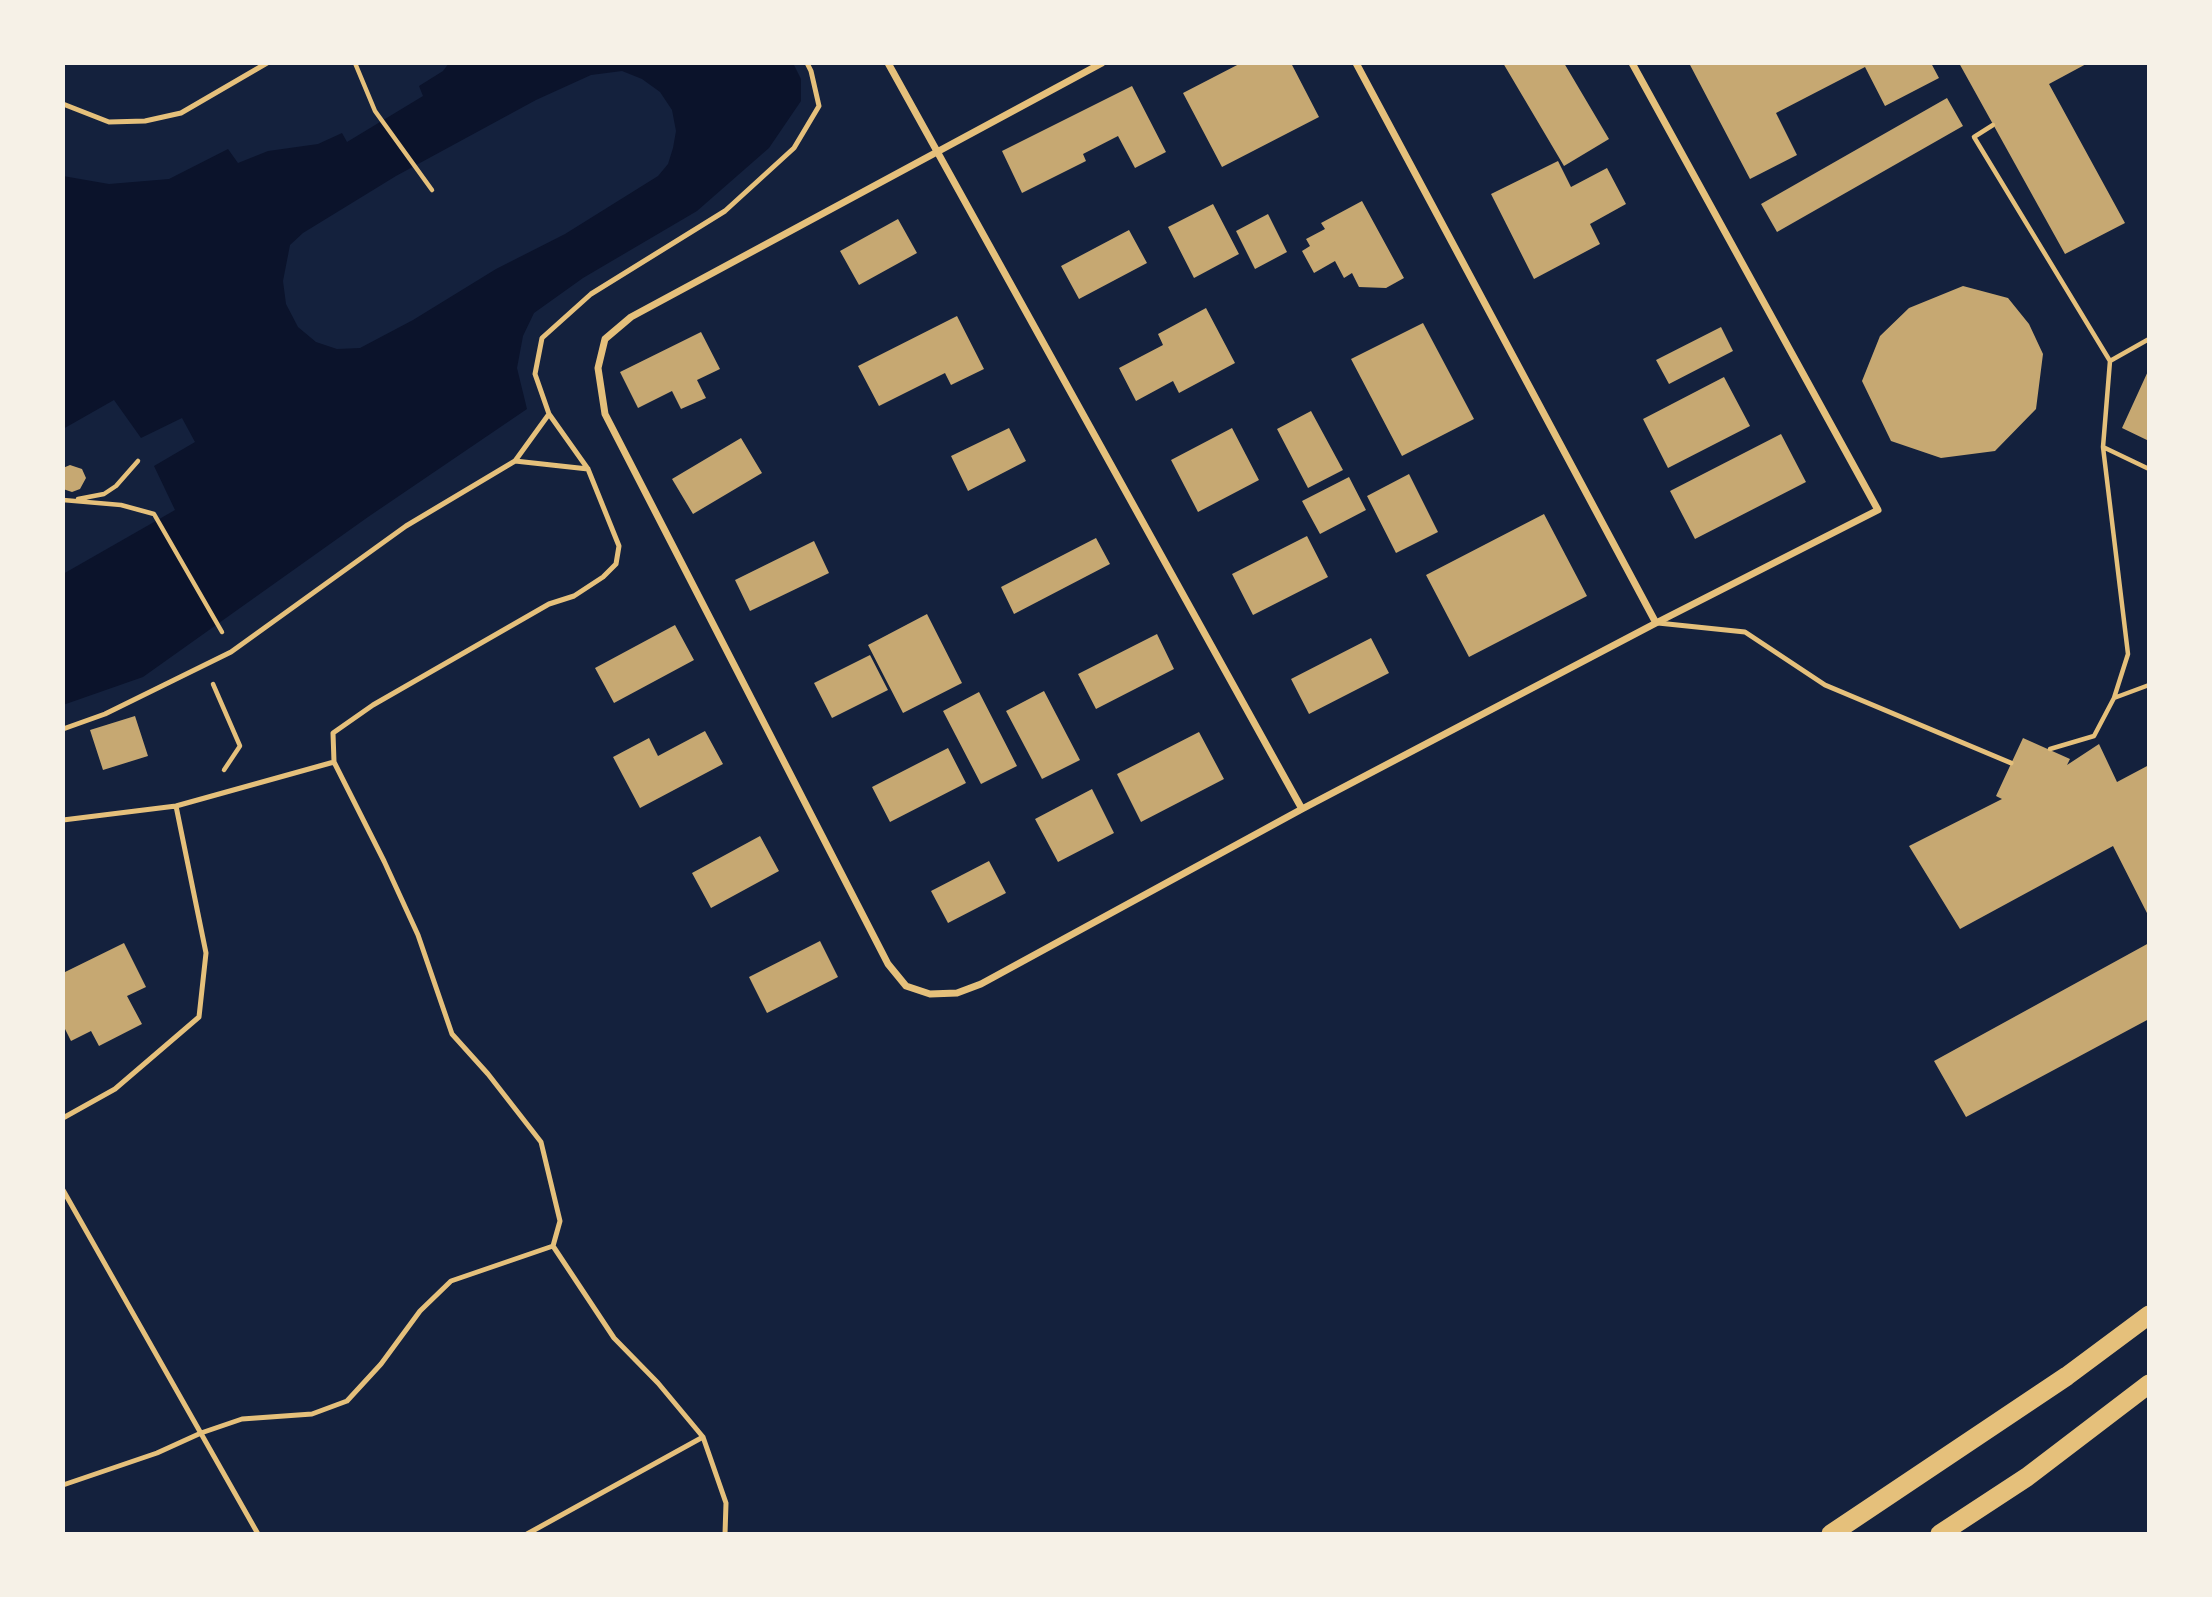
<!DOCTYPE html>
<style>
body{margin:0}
#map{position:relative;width:2212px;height:1597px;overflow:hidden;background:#14213d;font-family:Montserrat,sans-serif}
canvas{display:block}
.frame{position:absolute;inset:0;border:65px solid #f6f1e7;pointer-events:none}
</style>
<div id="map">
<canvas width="2212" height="1597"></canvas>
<div class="frame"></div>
</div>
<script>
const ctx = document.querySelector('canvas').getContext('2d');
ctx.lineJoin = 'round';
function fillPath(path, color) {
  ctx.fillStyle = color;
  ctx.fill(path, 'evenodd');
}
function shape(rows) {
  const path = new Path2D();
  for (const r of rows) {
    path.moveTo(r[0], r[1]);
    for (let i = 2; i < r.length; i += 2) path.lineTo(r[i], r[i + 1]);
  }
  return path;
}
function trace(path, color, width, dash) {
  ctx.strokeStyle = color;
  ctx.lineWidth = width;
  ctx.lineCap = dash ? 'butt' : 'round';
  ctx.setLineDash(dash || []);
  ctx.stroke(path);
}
fillPath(shape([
 [449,63,793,63,801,79,801,101,769,148,697,211,583,278,534,313,523,336,517,368,527,409,368,517,143,677,63,705,63,574,175,510,154,466,195,442,182,418,141,438,114,400,63,429,63,176,109,184,169,179,228,149,238,163,268,151,318,144,342,133,347,142,423,96,419,86,443,71],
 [622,71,642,79,660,92,672,110,676,131,673,148,668,164,658,176,565,234,496,269,413,320,360,348,337,349,316,342,298,327,286,304,283,281,290,245,303,233,396,176,536,100,591,75]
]), '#0b132b');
fillPath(shape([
 [1241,63,1291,63,1319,117,1222,167,1183,93],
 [1503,63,1564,63,1609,139,1564,166],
 [1689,63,1931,63,1939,78,1885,106,1865,67,1776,113,1797,155,1750,179],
 [1959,63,2088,63,2049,84,2125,223,2065,254],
 [1132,86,1166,152,1135,168,1118,136,1083,154,1086,161,1022,193,1002,151],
 [1947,98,1963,126,1777,232,1761,204],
 [1558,161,1571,187,1607,168,1626,204,1590,224,1600,244,1534,279,1491,194],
 [1362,201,1404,278,1386,288,1359,287,1352,273,1344,278,1335,261,1314,273,1302,251,1310,246,1306,239,1325,229,1321,223],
 [1213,204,1239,254,1194,278,1168,227],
 [1268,214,1287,252,1255,269,1236,231],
 [898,219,917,253,859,285,840,251],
 [1129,230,1147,263,1079,299,1061,266],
 [1963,286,2008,298,2029,324,2043,354,2036,409,1995,451,1941,458,1891,441,1862,381,1880,336,1909,308],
 [1206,308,1235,363,1179,393,1173,381,1136,401,1119,368,1163,345,1158,334],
 [957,316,984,369,951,385,945,373,879,406,858,366],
 [1423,323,1474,419,1402,456,1351,359],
 [1721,327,1733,351,1669,384,1656,360],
 [701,332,720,369,697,380,706,398,681,409,672,391,638,408,620,372],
 [2149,369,2149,441,2122,428],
 [1724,377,1750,426,1668,468,1643,419],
 [1311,411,1343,470,1308,488,1277,429],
 [1009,428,1026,461,968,491,951,456],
 [1232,428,1259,480,1198,512,1171,460],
 [1781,434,1806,482,1695,539,1670,491],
 [741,438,762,473,693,514,672,479],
 [70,465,82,469,86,478,80,489,72,492,63,489,63,468],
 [1409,474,1438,532,1396,553,1367,496],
 [1349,477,1366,510,1320,534,1302,501],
 [1544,514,1587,596,1469,657,1426,575],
 [1307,536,1328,577,1253,615,1232,574],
 [1096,538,1110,564,1014,614,1001,587],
 [814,541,829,573,750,611,735,580],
 [927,614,962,683,903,713,868,645],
 [675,625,694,660,614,703,595,668],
 [1157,634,1174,669,1096,709,1078,674],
 [1371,638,1389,673,1309,714,1291,679],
 [870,655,888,690,832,718,814,683],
 [1044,691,1080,760,1042,779,1006,711],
 [979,692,1017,766,981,784,943,711],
 [135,716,148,756,103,770,90,730],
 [705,731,723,764,640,808,613,757,649,738,658,756],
 [1199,732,1224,779,1141,822,1117,774],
 [2023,738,2070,759,2067,765,2099,744,2117,782,2149,765,2149,917,2113,846,1960,929,1909,846,2002,799,1996,796],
 [948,748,966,783,890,822,872,787],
 [1092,789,1114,833,1058,862,1035,819],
 [760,836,779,871,711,908,692,873],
 [989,861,1006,893,948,923,931,891],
 [820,941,838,977,767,1013,749,977],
 [124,943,146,987,127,996,142,1024,99,1046,91,1031,71,1041,63,1025,63,973],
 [2149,943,2149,1019,1966,1117,1934,1061]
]), '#c6a872');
trace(shape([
 [355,63,375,111,432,190],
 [1993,125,1974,137,2110,361,2149,339],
 [2110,361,2103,447,2149,469],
 [2103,447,2128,654,2114,698],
 [78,499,104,494,116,486,138,461],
 [63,500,121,505,154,514,222,632],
 [213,684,240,746,224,770],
 [2050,749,2094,736,2114,698,2149,685]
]), '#e5c07b', 4.5);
trace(shape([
 [63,104,109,122,145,121,181,113,267,63],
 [515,461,549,414],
 [1658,623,1745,632,1825,685,2011,763],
 [63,729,105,714,231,652,406,526,515,461,588,469],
 [63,820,176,806,334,762],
 [63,1118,115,1089,199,1017,206,953,176,806],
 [63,1190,258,1534],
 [63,1485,157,1453,201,1433,242,1419,312,1414,347,1401,381,1364,420,1311,451,1281,553,1246],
 [527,1534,703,1437],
 [725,1534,726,1503,703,1437,658,1383,614,1338,553,1246,560,1221,541,1142,488,1074,452,1034,418,935,384,861,334,762,333,733,373,705,549,604,574,596,603,577,616,564,619,546,588,469,549,414,535,374,542,338,591,294,725,211,794,148,819,106,811,71,807,63]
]), '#e5c07b', 5);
trace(shape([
 [888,63,1302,809],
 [1102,63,631,317,605,339,598,368,605,414,888,964,906,986,930,994,957,993,981,984,1302,809,1656,623,1878,510,1632,63],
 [1356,63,1656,623]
]), '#e5c07b', 7);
trace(shape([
 [1831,1534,2067,1376,2149,1315],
 [1940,1534,2027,1477,2149,1384]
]), '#e5c07b', 19);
</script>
